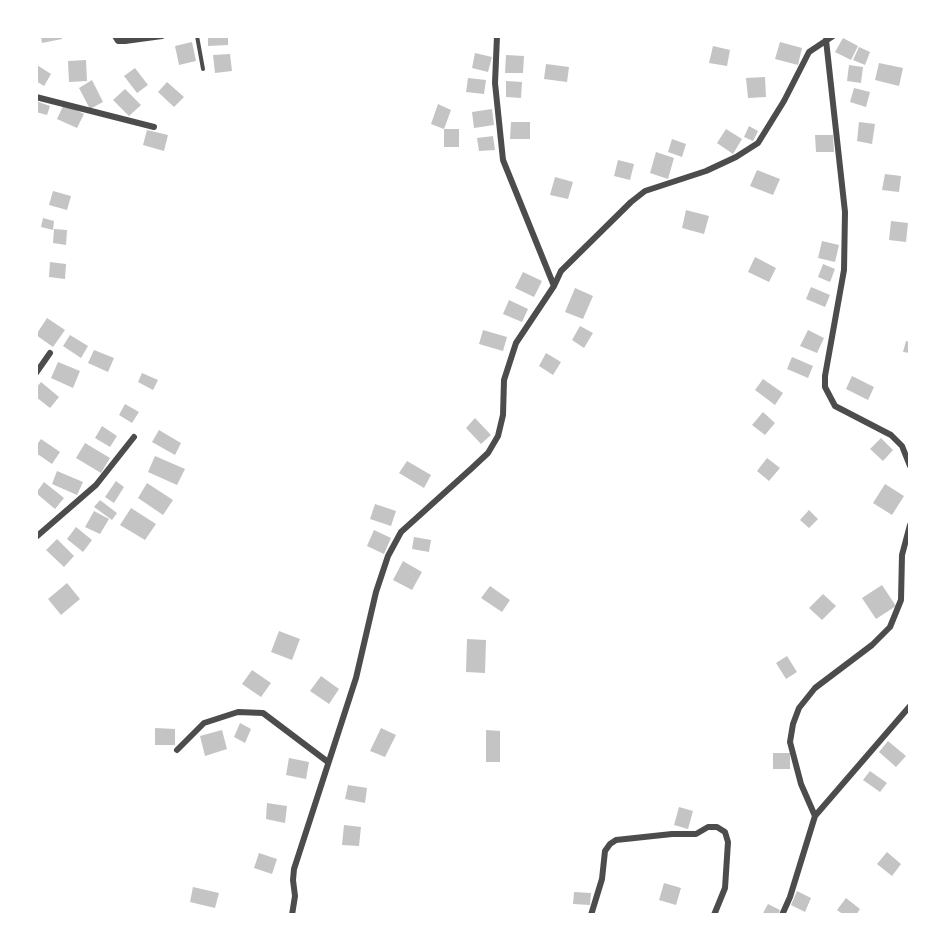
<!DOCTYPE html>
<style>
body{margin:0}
#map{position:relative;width:946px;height:951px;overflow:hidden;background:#fff;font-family:"Nunito Sans",sans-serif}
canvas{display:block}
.frame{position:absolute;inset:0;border:38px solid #fff;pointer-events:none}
</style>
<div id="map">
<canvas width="946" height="951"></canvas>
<div class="frame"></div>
</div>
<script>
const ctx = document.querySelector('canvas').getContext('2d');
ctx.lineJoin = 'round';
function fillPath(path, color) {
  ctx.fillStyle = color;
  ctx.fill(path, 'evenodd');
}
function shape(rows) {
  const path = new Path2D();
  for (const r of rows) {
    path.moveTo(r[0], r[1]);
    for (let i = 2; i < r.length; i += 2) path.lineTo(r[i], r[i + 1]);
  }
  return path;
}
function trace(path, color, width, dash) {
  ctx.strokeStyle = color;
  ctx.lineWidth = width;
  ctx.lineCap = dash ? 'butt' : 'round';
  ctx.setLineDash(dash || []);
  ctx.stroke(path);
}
fillPath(shape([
 [41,36,62,36,62,39,42,43],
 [208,36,228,36,228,45,208,46],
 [843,38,858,46,851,60,835,52],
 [192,42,196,61,179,65,175,46],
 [780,42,802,48,798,65,775,59],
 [713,46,730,50,727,66,709,63],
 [859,47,870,52,865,65,853,60],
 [475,53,492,57,488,72,472,68],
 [230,54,232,71,215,73,213,55],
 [506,55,524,56,523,73,505,73],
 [86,60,87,81,69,82,68,61],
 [879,63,903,68,899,86,875,80],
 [546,64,569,67,567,82,544,79],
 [37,65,51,74,44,86,36,81],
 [849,65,863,67,861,83,847,81],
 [135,68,148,85,137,93,124,76],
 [765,77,766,97,748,98,746,78],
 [468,78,486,80,484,94,466,92],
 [92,80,103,102,90,109,79,88],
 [506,81,522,82,521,98,506,97],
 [167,82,184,97,174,107,158,92],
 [854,88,870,92,866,107,850,102],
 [125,89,141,105,129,116,113,100],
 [36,101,50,106,47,115,36,112],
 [64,104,84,114,77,128,57,119],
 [438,104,451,110,444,129,431,124],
 [492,109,494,125,474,128,472,112],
 [511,122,530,122,530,139,510,139],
 [859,122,875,124,872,144,857,141],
 [749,126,758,131,753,141,744,137],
 [444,129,459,129,459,147,444,147],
 [726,129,742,139,733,154,717,143],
 [147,130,168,135,164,151,143,145],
 [815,135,833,135,834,152,816,152],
 [493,136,495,150,479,151,477,138],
 [672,139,686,144,682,157,668,152],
 [656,152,674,158,668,179,650,173],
 [618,160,634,164,630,180,614,176],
 [757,170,780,179,773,195,750,186],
 [885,174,901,176,899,192,882,190],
 [555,177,573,182,568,199,550,195],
 [53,191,71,196,67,210,49,205],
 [686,210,709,216,704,234,682,228],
 [43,218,54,221,53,230,41,227],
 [891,221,908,223,906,242,889,240],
 [54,229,67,230,66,245,53,243],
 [822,241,839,245,835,262,818,258],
 [755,257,776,268,769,282,748,272],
 [50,262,66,264,65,279,49,277],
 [823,264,835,269,830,282,818,277],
 [523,272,542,281,534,297,515,288],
 [811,287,830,295,825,307,806,299],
 [575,288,593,296,583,319,565,312],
 [509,300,528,309,522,322,503,314],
 [47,318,65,330,53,347,36,335],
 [580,326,593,333,584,348,572,340],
 [483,330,507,337,503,351,479,344],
 [808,330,824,338,817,353,800,346],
 [70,335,88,346,81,358,63,346],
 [906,341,910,342,910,353,903,352],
 [94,350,114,358,108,372,88,363],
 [546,353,561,362,553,375,539,366],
 [792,357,813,366,808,378,787,369],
 [58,362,80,371,73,388,51,378],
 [142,373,158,380,153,390,138,382],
 [852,376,874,387,868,400,846,389],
 [763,379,783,393,775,405,755,390],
 [41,382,59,397,50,408,36,397,36,388],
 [125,404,139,412,132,423,119,415],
 [763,412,775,423,765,435,752,425],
 [475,418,491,435,481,444,466,428],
 [102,426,117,436,110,447,95,438],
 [159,430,181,443,175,455,152,442],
 [881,438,893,450,883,461,870,449],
 [41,439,60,452,52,464,36,453,36,446],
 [85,443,110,458,101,473,76,458],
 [155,456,185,469,177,485,148,472],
 [767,458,780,468,769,481,757,471],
 [407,461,431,475,424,488,399,473],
 [57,471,83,482,77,495,52,484],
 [116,481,124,487,114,503,105,497],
 [44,482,64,498,55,509,36,493],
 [147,483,173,500,163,515,138,498],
 [885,484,904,496,892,515,873,503],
 [100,500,117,513,112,520,94,507],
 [375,504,396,511,391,526,370,519],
 [131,508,156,524,145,540,120,525],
 [809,510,818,519,809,528,800,520],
 [94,511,109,519,100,534,85,527],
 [76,527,92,540,83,552,67,539],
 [374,530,391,538,384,554,367,546],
 [414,537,431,540,429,552,412,549],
 [57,539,74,556,64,567,46,550],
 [403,561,422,572,412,590,393,580],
 [67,583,80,599,61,615,48,599],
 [882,585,896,606,876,619,862,598],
 [490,586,510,600,502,612,481,598],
 [823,594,836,606,822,620,809,608],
 [279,631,300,639,292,660,271,652],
 [467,639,486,640,485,673,466,672],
 [787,656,797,672,786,679,776,663],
 [252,670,271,683,261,697,242,684],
 [321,676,339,689,329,704,310,691],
 [240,723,251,729,245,743,234,737],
 [155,728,175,729,175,745,155,745],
 [381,728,396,735,385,757,370,751],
 [222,730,227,749,205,756,200,736],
 [486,730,500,731,500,762,486,762],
 [888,741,906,756,896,767,879,752],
 [773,753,790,753,790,769,773,769],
 [289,758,309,762,306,779,286,775],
 [870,771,887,783,880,792,863,780],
 [348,785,367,788,365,803,345,799],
 [267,803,287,806,285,823,266,819],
 [679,807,693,811,688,829,674,825],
 [344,825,361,827,359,846,342,845],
 [887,852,901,864,892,876,877,864],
 [259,853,277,859,272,874,254,868],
 [664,883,681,888,676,905,659,900],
 [193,887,219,893,215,908,190,902],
 [797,891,811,898,805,912,791,905],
 [574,892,591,893,590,905,573,904],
 [846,898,860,909,856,915,844,915,837,910],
 [768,904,780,910,778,915,762,915]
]), '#c4c4c4');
trace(shape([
 [197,36,203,69]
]), '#4c4c4c', 4);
trace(shape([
 [115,36,118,41,125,41,162,36],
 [497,36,495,83,503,160,554,286],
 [826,40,845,212,844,270,825,376,825,387,835,406,891,435,902,446,910,466],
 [36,97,154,127],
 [36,373,50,353],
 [36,537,96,485,134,437],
 [177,750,204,723,238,712,263,713,328,762],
 [815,816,910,706],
 [292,915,295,896,293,880,294,869,356,678,376,592,388,556,401,532,472,468,488,453,498,436,503,415,504,380,516,343,554,286,561,271,631,202,645,191,706,171,736,157,758,143,784,101,809,52,833,36],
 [591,915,602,879,605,851,610,844,616,840,672,834,696,834,708,827,717,827,725,832,728,842,725,888,714,915],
 [782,915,790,897,815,816,801,784,790,742,793,724,799,708,815,688,872,645,890,627,901,600,902,555,910,525]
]), '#4c4c4c', 6);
</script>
